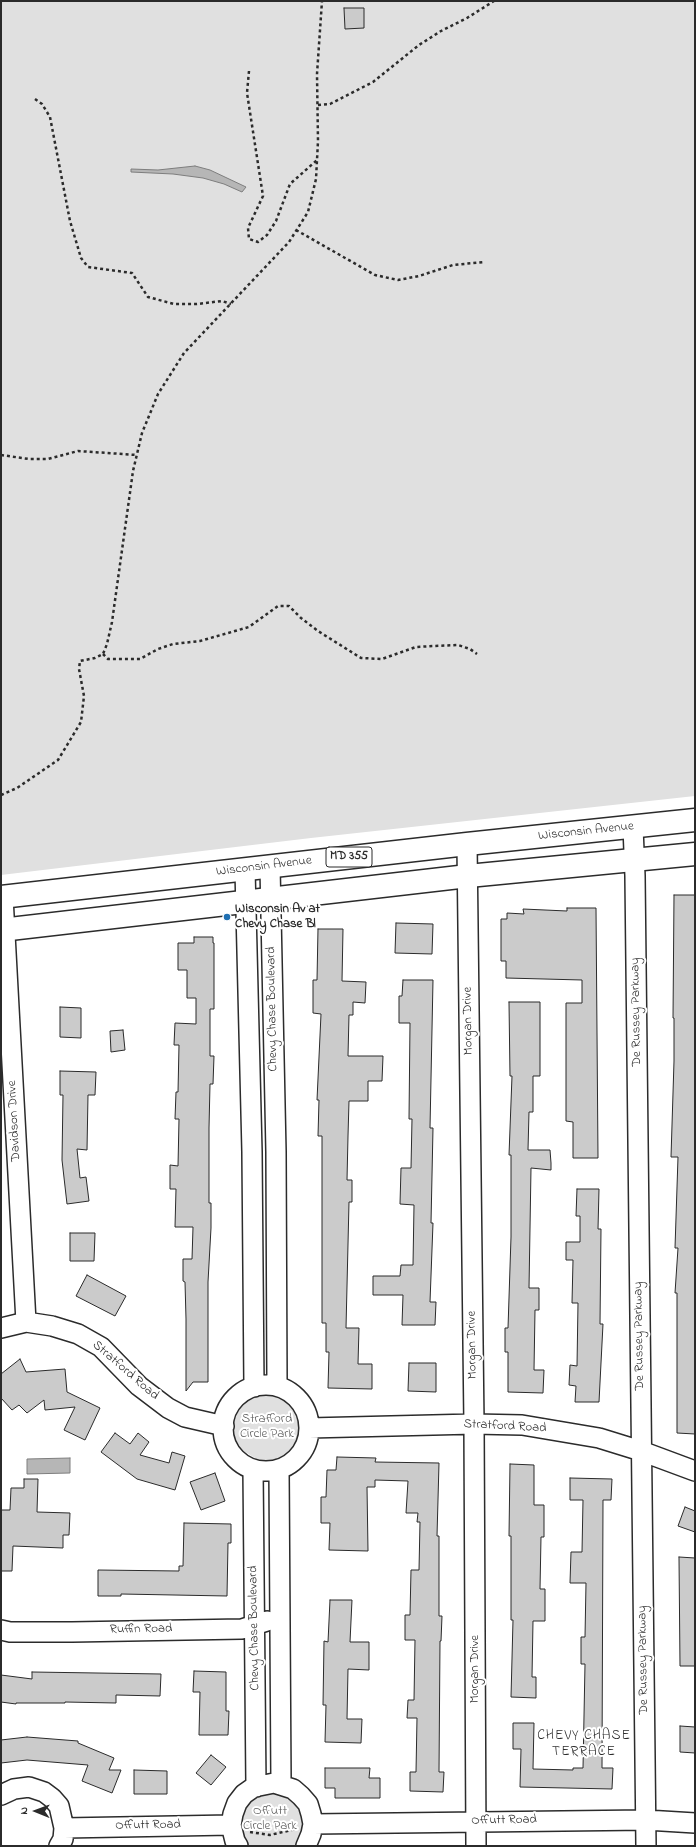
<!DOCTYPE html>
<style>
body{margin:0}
#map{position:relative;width:696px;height:1847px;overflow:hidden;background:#fff;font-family:"Indie Flower",sans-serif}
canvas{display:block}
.frame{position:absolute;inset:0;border:2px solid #2b2b2b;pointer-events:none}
.north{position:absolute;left:16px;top:1791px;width:40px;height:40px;-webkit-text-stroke:3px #fff;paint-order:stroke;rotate:271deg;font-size:11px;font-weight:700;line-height:16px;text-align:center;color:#2b2b2b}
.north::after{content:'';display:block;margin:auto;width:14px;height:18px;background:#2b2b2b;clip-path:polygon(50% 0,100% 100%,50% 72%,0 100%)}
</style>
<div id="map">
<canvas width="696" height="1847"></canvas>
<div class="frame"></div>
<div class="north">N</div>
</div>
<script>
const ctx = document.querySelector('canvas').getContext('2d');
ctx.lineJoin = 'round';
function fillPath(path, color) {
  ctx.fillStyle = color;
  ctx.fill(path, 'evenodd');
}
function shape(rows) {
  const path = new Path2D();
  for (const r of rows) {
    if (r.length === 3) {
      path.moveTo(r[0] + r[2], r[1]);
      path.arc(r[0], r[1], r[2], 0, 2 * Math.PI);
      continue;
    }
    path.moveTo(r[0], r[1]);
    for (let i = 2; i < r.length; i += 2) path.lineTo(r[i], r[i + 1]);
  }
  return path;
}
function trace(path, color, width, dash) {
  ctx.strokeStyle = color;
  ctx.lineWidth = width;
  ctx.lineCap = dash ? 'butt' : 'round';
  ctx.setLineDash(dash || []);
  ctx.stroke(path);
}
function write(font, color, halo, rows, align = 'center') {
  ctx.font = font + ' "Indie Flower",sans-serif';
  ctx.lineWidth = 4;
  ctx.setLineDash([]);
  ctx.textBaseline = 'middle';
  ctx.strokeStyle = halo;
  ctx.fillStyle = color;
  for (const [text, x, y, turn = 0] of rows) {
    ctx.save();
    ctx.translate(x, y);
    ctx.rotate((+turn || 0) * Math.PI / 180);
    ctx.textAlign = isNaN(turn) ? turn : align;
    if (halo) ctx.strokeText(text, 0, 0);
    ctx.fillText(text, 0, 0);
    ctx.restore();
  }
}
fillPath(shape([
 [1,1,695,1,695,796,311,838,1,875],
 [264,1395,279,1396,292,1407,299,1420,299,1436,291,1448,282,1458,268,1462,255,1458,242,1450,235,1438,232,1425,239,1410,249,1399],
 [263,1794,278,1794,291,1800,301,1814,303,1826,299,1841,294,1846,244,1846,241,1843,240,1814,250,1799]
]), '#e0e0e0');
const water = shape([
 [195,166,210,170,246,187,242,192,224,184,203,178,173,174,131,172,131,169,158,170,195,166],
 [70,1458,70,1473,27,1474,27,1459,70,1458]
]);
fillPath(water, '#b6b6b6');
trace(water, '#7e7e7e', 1);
const building = shape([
 [344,8,364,8,364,28,345,29,344,8],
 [674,895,695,895,695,1434,677,1433,677,1293,675,1293,678,1248,675,1248,678,1157,671,1157,674,1061,674,1018,673,1018,674,895],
 [567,908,596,908,598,1158,573,1158,573,1122,566,1121,566,1003,582,1003,582,980,506,978,506,961,501,961,501,919,507,919,507,913,524,914,523,909,567,911,567,908],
 [396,923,433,924,432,954,395,953,396,923],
 [318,929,343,929,342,981,366,982,365,1003,353,1002,353,1015,349,1015,348,1056,383,1056,382,1081,368,1081,368,1101,349,1101,348,1136,347,1180,352,1180,352,1202,349,1202,346,1328,359,1328,358,1364,372,1364,372,1389,328,1388,329,1352,326,1352,326,1323,322,1323,322,1136,318,1136,319,1100,317,1100,321,1014,313,1013,313,980,317,980,318,929],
 [194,937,213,937,213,943,214,943,214,1009,210,1009,210,1056,214,1056,213,1084,210,1084,209,1128,209,1203,211,1203,211,1228,208,1282,208,1382,193,1382,186,1391,186,1319,185,1282,183,1281,183,1259,192,1259,193,1227,175,1227,176,1189,170,1189,170,1165,178,1166,179,1119,175,1119,176,1092,178,1092,179,1045,174,1045,175,1023,196,1024,196,998,187,998,187,970,178,970,178,943,194,943,194,937],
 [403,980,433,980,430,1128,433,1128,431,1223,433,1223,430,1302,436,1302,435,1325,402,1325,403,1295,373,1295,373,1276,400,1276,401,1265,413,1265,414,1205,400,1204,401,1168,411,1168,412,1119,409,1119,410,1023,399,1023,399,996,402,996,403,980],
 [509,1002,540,1002,540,1076,533,1076,533,1112,529,1112,528,1150,550,1150,551,1163,551,1170,531,1168,529,1288,539,1288,539,1310,535,1310,534,1370,544,1370,543,1393,508,1392,508,1352,505,1352,505,1328,508,1328,511,1237,511,1155,509,1155,512,1076,510,1076,509,1002],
 [60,1007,81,1008,81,1038,60,1037,60,1007],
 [123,1030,125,1050,111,1052,110,1031,123,1030],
 [60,1071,96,1072,95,1095,88,1095,87,1150,77,1149,80,1178,86,1177,89,1201,67,1204,62,1160,63,1095,60,1095,60,1071],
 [577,1189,599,1189,598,1229,601,1229,600,1324,603,1324,599,1402,575,1402,576,1386,569,1385,570,1365,577,1366,578,1303,572,1303,573,1260,566,1260,566,1242,580,1242,580,1216,576,1216,577,1189],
 [70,1233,95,1233,94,1261,70,1261,70,1233],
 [87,1275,126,1296,115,1316,76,1296,87,1275],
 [20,1359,26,1372,65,1369,67,1392,100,1408,85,1440,64,1430,75,1407,45,1410,44,1400,27,1413,19,1405,12,1410,1,1398,1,1374,20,1359],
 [409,1363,436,1363,436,1392,408,1391,409,1363],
 [115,1433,130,1444,138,1433,149,1442,140,1455,169,1463,172,1452,185,1456,175,1490,137,1479,101,1452,115,1433],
 [337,1457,376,1458,375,1462,439,1463,437,1536,439,1536,439,1616,442,1616,441,1641,440,1641,439,1772,444,1772,443,1792,410,1791,410,1772,416,1772,417,1718,407,1718,408,1700,414,1700,415,1640,405,1640,405,1615,410,1615,411,1570,419,1570,420,1522,417,1522,418,1513,406,1513,408,1481,375,1480,375,1487,367,1487,368,1551,329,1550,330,1523,321,1523,321,1497,326,1497,327,1470,336,1470,337,1457],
 [510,1464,534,1465,534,1505,544,1505,544,1537,541,1537,540,1589,545,1589,545,1621,533,1621,532,1677,536,1677,536,1698,511,1697,513,1620,511,1620,511,1536,509,1536,510,1464],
 [215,1473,225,1501,201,1510,190,1482,215,1473],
 [570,1478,612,1479,611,1500,603,1500,602,1768,613,1768,612,1789,520,1787,521,1749,513,1749,513,1723,534,1723,533,1769,573,1770,573,1768,583,1768,585,1664,581,1664,581,1637,585,1637,586,1583,570,1583,571,1552,582,1552,583,1500,570,1500,570,1478],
 [24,1479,38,1479,37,1512,70,1513,69,1535,63,1535,63,1548,13,1546,12,1571,1,1571,1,1510,10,1510,11,1488,24,1488,24,1479],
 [685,1507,695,1511,695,1532,678,1526,685,1507],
 [184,1523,231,1524,231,1543,228,1543,227,1596,121,1594,121,1596,98,1596,98,1570,179,1571,179,1566,183,1566,184,1523],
 [679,1557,695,1558,695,1666,680,1666,679,1557],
 [330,1600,352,1600,350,1642,369,1642,369,1670,348,1669,347,1719,362,1719,361,1743,325,1742,326,1705,323,1705,324,1641,328,1642,330,1600],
 [194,1671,226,1672,226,1711,229,1711,228,1735,199,1735,200,1692,193,1692,194,1671],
 [32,1672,161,1674,160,1696,116,1695,116,1703,65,1702,65,1703,16,1703,16,1704,1,1702,1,1675,32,1679,32,1672],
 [680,1726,695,1727,695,1753,680,1752,680,1726],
 [27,1737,78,1741,78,1743,114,1758,109,1770,121,1770,112,1793,82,1781,88,1765,27,1760,1,1763,1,1740,27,1737],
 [211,1755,226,1767,211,1785,196,1773,211,1755],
 [325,1768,370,1768,369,1778,380,1778,380,1798,335,1798,335,1788,325,1788,325,1768],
 [134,1770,167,1771,167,1794,134,1794,134,1770]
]);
fillPath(building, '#cbcbcb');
trace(building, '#2b2b2b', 1);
const minor = shape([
 [633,827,635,876,646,1846],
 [467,844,474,1424,476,1846],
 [270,867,276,1152,277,1386],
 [245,870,252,1152,254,1387],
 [3,897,26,1322],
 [1,1328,26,1322,52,1326,78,1334,101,1347,139,1386,168,1408,185,1417,224,1426],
 [266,1428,43],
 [309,1428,474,1424,522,1425,599,1438,641,1451,695,1471],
 [253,1469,256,1787],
 [279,1469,281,1784],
 [1,1630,10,1632,72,1632,242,1629,267,1621],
 [1,1795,14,1789,29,1787,44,1792,52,1798,59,1806,64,1828,63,1839,59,1846],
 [313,1824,646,1820,695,1823],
 [64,1828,231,1825],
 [238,1846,235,1841,231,1825,233,1814,237,1803,244,1794,254,1787,274,1783,293,1789,301,1796,308,1804,311,1814,313,1824,311,1834,306,1846]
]);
const major = shape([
 [1,897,467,844,695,820],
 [1,930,468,876,695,854]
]);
trace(minor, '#2b2b2b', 22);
trace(major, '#2b2b2b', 25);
trace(shape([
 [249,71,247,93,263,196,248,228,249,239,258,242,267,235,276,221,290,184,317,160],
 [35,99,42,104,50,117,70,221,81,258,88,267,132,273,148,297,174,304,197,304,222,301,231,304],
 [318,105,330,104,373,82,419,45,441,31,467,18,494,1],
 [296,230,375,275,398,280,419,276,453,265,484,262],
 [1,455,29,459,48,459,78,451,137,455],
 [103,654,108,659,140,659,158,649,173,644,200,641,249,627,278,606,289,606,301,618,318,631,361,658,382,659,416,647,434,646,458,645,470,649,477,654],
 [1,795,17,788,58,760,81,722,84,696,79,669,80,661,95,658,103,654,107,644,112,622,133,471,142,433,158,394,184,353,289,242,308,212,316,179,318,141,317,74,322,1],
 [250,1832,270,1835,296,1829]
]), '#2b2b2b', 2.5, [3, 3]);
trace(minor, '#fff', 19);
trace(major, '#fff', 22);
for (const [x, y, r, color] of [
 [227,917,4,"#1f6fb2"]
]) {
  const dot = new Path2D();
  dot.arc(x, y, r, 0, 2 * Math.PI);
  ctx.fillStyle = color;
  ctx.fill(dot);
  trace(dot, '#fff', 1.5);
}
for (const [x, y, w] of [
 [349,857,46]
]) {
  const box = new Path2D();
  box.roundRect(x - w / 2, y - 10, w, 20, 3);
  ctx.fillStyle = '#fff';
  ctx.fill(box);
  trace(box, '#2b2b2b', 1);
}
write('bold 12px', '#2b2b2b', null, [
 ["MD 355",349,857]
]);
write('13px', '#2b2b2b', '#fff', [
 ["Wisconsin Avenue",586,832,-6],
 ["Wisconsin Avenue",264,867,-7],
 ["Chevy Chase Boulevard",273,1009,-91],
 ["De Russey Parkway",637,1012,-91],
 ["Morgan Drive",469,1021,-91],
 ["Davidson Drive",15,1121,-93],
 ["De Russey Parkway",640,1336,-91],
 ["Morgan Drive",473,1345,-91],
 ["Stratford Road",125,1371,41],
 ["Stratford Road",505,1427,3],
 ["Chevy Chase Boulevard",255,1628,-91],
 ["Ruffin Road",141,1630,-1],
 ["De Russey Parkway",644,1660,-91],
 ["Morgan Drive",476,1669,-90],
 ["Offutt Road",504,1821,-1],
 ["Offutt Road",148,1826,-1]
]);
write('bold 13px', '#2b2b2b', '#fff', [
 ["Wisconsin Av at",235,910],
 ["Chevy Chase Bl",235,925]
], 'left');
write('13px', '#585858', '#fff', [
 ["Strafford",267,1420],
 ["Circle Park",267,1435],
 ["Offutt",270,1812],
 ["Circle Park",270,1827]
]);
ctx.letterSpacing = '1px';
write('14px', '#2b2b2b', '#fff', [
 ["CHEVY CHASE",584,1737],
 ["TERRACE",584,1753]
]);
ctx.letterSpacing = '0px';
</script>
